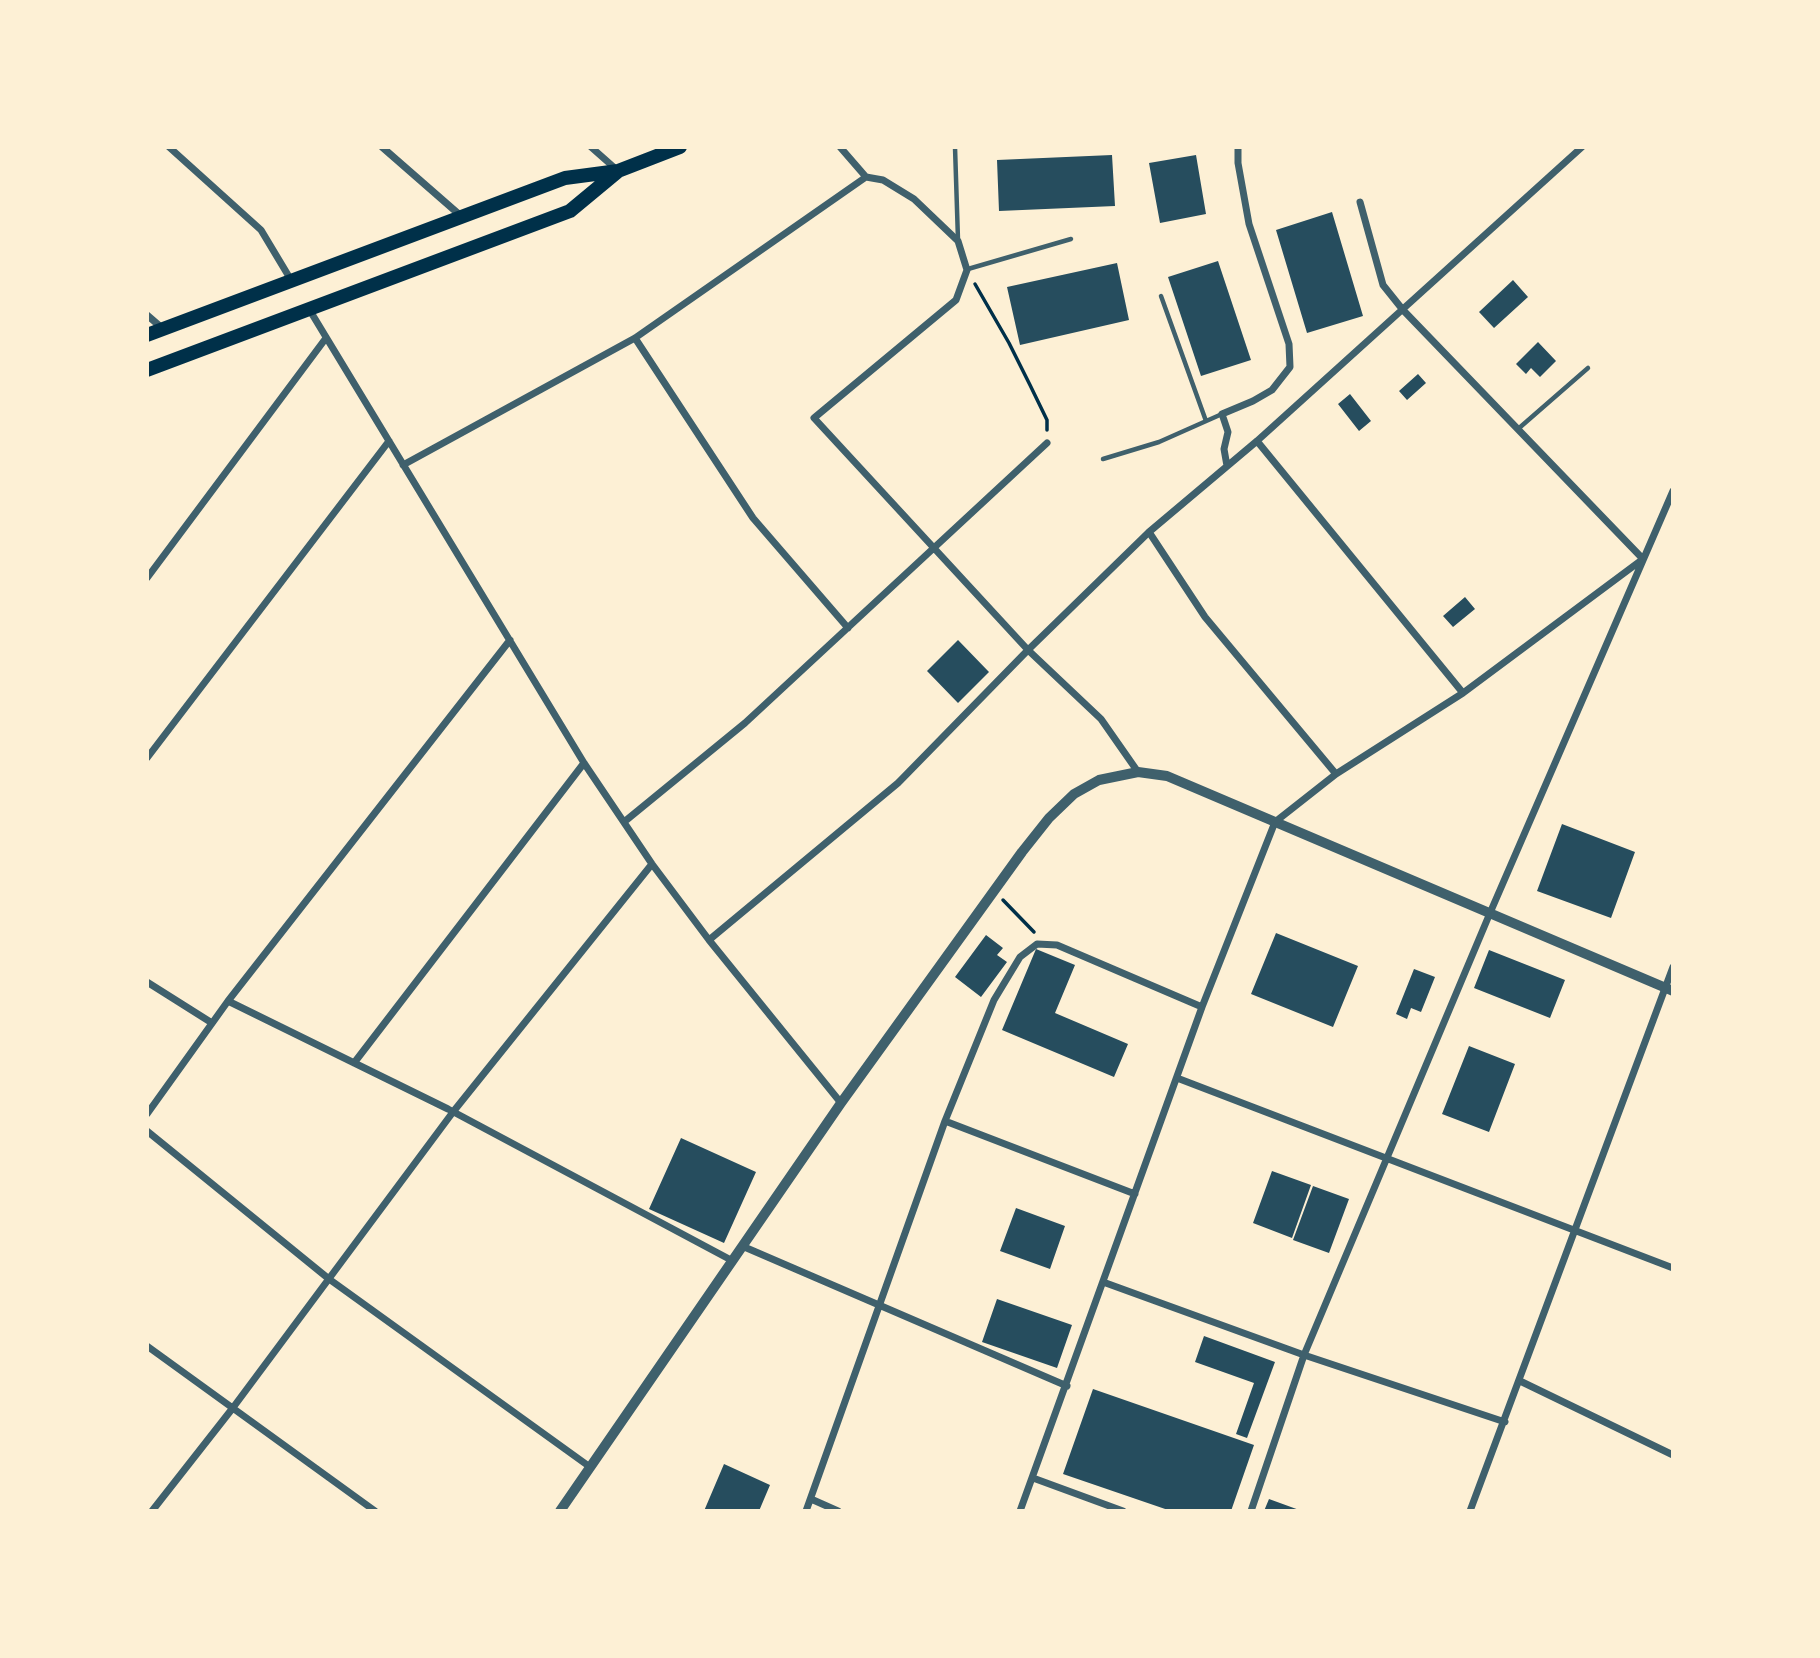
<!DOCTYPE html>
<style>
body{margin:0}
#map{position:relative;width:1820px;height:1658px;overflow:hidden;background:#fdf0d5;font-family:Roboto,sans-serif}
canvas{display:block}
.frame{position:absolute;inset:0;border:149px solid #fdf0d5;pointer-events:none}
</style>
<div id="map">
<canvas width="1820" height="1658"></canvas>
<div class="frame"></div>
</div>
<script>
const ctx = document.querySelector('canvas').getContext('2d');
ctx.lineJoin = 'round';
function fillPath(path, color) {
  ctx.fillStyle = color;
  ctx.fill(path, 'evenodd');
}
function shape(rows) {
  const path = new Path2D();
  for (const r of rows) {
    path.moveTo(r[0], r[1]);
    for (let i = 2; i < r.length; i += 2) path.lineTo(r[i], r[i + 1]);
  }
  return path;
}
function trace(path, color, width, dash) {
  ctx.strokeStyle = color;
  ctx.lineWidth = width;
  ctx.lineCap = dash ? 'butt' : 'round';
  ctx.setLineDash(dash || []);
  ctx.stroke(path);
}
fillPath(shape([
 [1112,155,1115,206,999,211,997,160],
 [1196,155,1206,214,1160,223,1149,163],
 [1332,212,1363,316,1307,333,1276,230],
 [1218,261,1251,360,1201,376,1168,277],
 [1117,263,1129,320,1020,345,1007,287],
 [1513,280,1528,297,1494,328,1479,312],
 [1538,342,1556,361,1540,377,1531,368,1526,374,1516,364],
 [1418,374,1426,383,1407,400,1399,391],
 [1350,394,1371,421,1359,431,1338,404],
 [1465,597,1475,609,1453,627,1443,616],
 [958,640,989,672,958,703,927,671],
 [1562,824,1635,852,1611,918,1537,891],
 [1276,933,1358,966,1333,1027,1251,994],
 [986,935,1003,948,997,955,1007,962,981,997,955,977],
 [1036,949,1075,965,1055,1013,1128,1044,1114,1077,1002,1030],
 [1489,950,1565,980,1550,1018,1474,988],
 [1414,969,1435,977,1421,1012,1411,1008,1407,1019,1396,1014],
 [1469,1046,1515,1064,1489,1132,1442,1114],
 [681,1138,756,1172,724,1243,649,1209],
 [1272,1171,1311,1185,1292,1238,1253,1223],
 [1313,1186,1349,1199,1329,1253,1293,1240],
 [1016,1208,1065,1226,1050,1269,1000,1251],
 [997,1299,1072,1325,1057,1368,982,1342],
 [1204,1336,1275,1362,1247,1438,1236,1434,1254,1383,1195,1362],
 [1093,1389,1254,1445,1231,1511,1171,1511,1063,1474],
 [724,1464,770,1485,759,1511,704,1511],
 [1269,1499,1302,1511,1264,1511]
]), '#264d5e');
trace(shape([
 [975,284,1009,343,1030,385,1047,420,1047,430],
 [1003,900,1034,932]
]), '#003049', 3.5);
trace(shape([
 [955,147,958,240],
 [968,269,1071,239],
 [1161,296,1206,421],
 [1518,429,1588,368],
 [1103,459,1159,442,1222,414]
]), '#3f606c', 4.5);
trace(shape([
 [169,147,261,230,291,280],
 [382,147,461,216],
 [591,147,617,170],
 [840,147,866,177,883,180,914,199,958,241,967,270,956,300,814,418,1028,650,1101,719,1138,772],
 [309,309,584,763,652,864,709,940,841,1103],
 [147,315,162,328],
 [635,338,753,518,848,628],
 [1257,441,1463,693],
 [403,465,635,338,866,177],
 [1227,466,1224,449,1228,432,1222,414,1253,401,1272,390,1290,367,1289,344,1249,224,1238,163,1238,147],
 [1149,532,1205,617,1336,774],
 [147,578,326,338],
 [147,758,389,441],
 [624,822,745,723,1047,443],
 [709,940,898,783,1028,650,1149,532,1257,441,1582,147],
 [147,982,212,1023],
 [228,1001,448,1109,731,1260],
 [354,1063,584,763],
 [1177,1078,1673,1268],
 [147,1114,228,1001,510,640],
 [945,1121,994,1000,1020,957,1037,944,1057,945,1202,1007],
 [147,1131,329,1279,590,1467],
 [742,1246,1067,1386],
 [1103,1282,1304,1355,1505,1422],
 [147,1346,375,1511],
 [1520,1381,1673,1455],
 [1033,1478,1123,1511],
 [811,1499,838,1511],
 [152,1511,232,1409,453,1112,652,864],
 [806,1511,945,1121,1135,1194],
 [1020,1511,1202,1007,1275,822,1336,774,1463,693,1643,559,1403,310,1383,285,1360,202],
 [1251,1511,1304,1355,1490,913,1673,491],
 [1470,1511,1673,967]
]), '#3f606c', 7);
trace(shape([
 [560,1511,841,1103,1022,852,1049,818,1074,794,1099,780,1138,772,1167,776,1673,991]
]), '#3f606c', 10);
trace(shape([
 [147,335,565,178,618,171,680,147],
 [147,370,570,211,617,172]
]), '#003049', 14);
</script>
